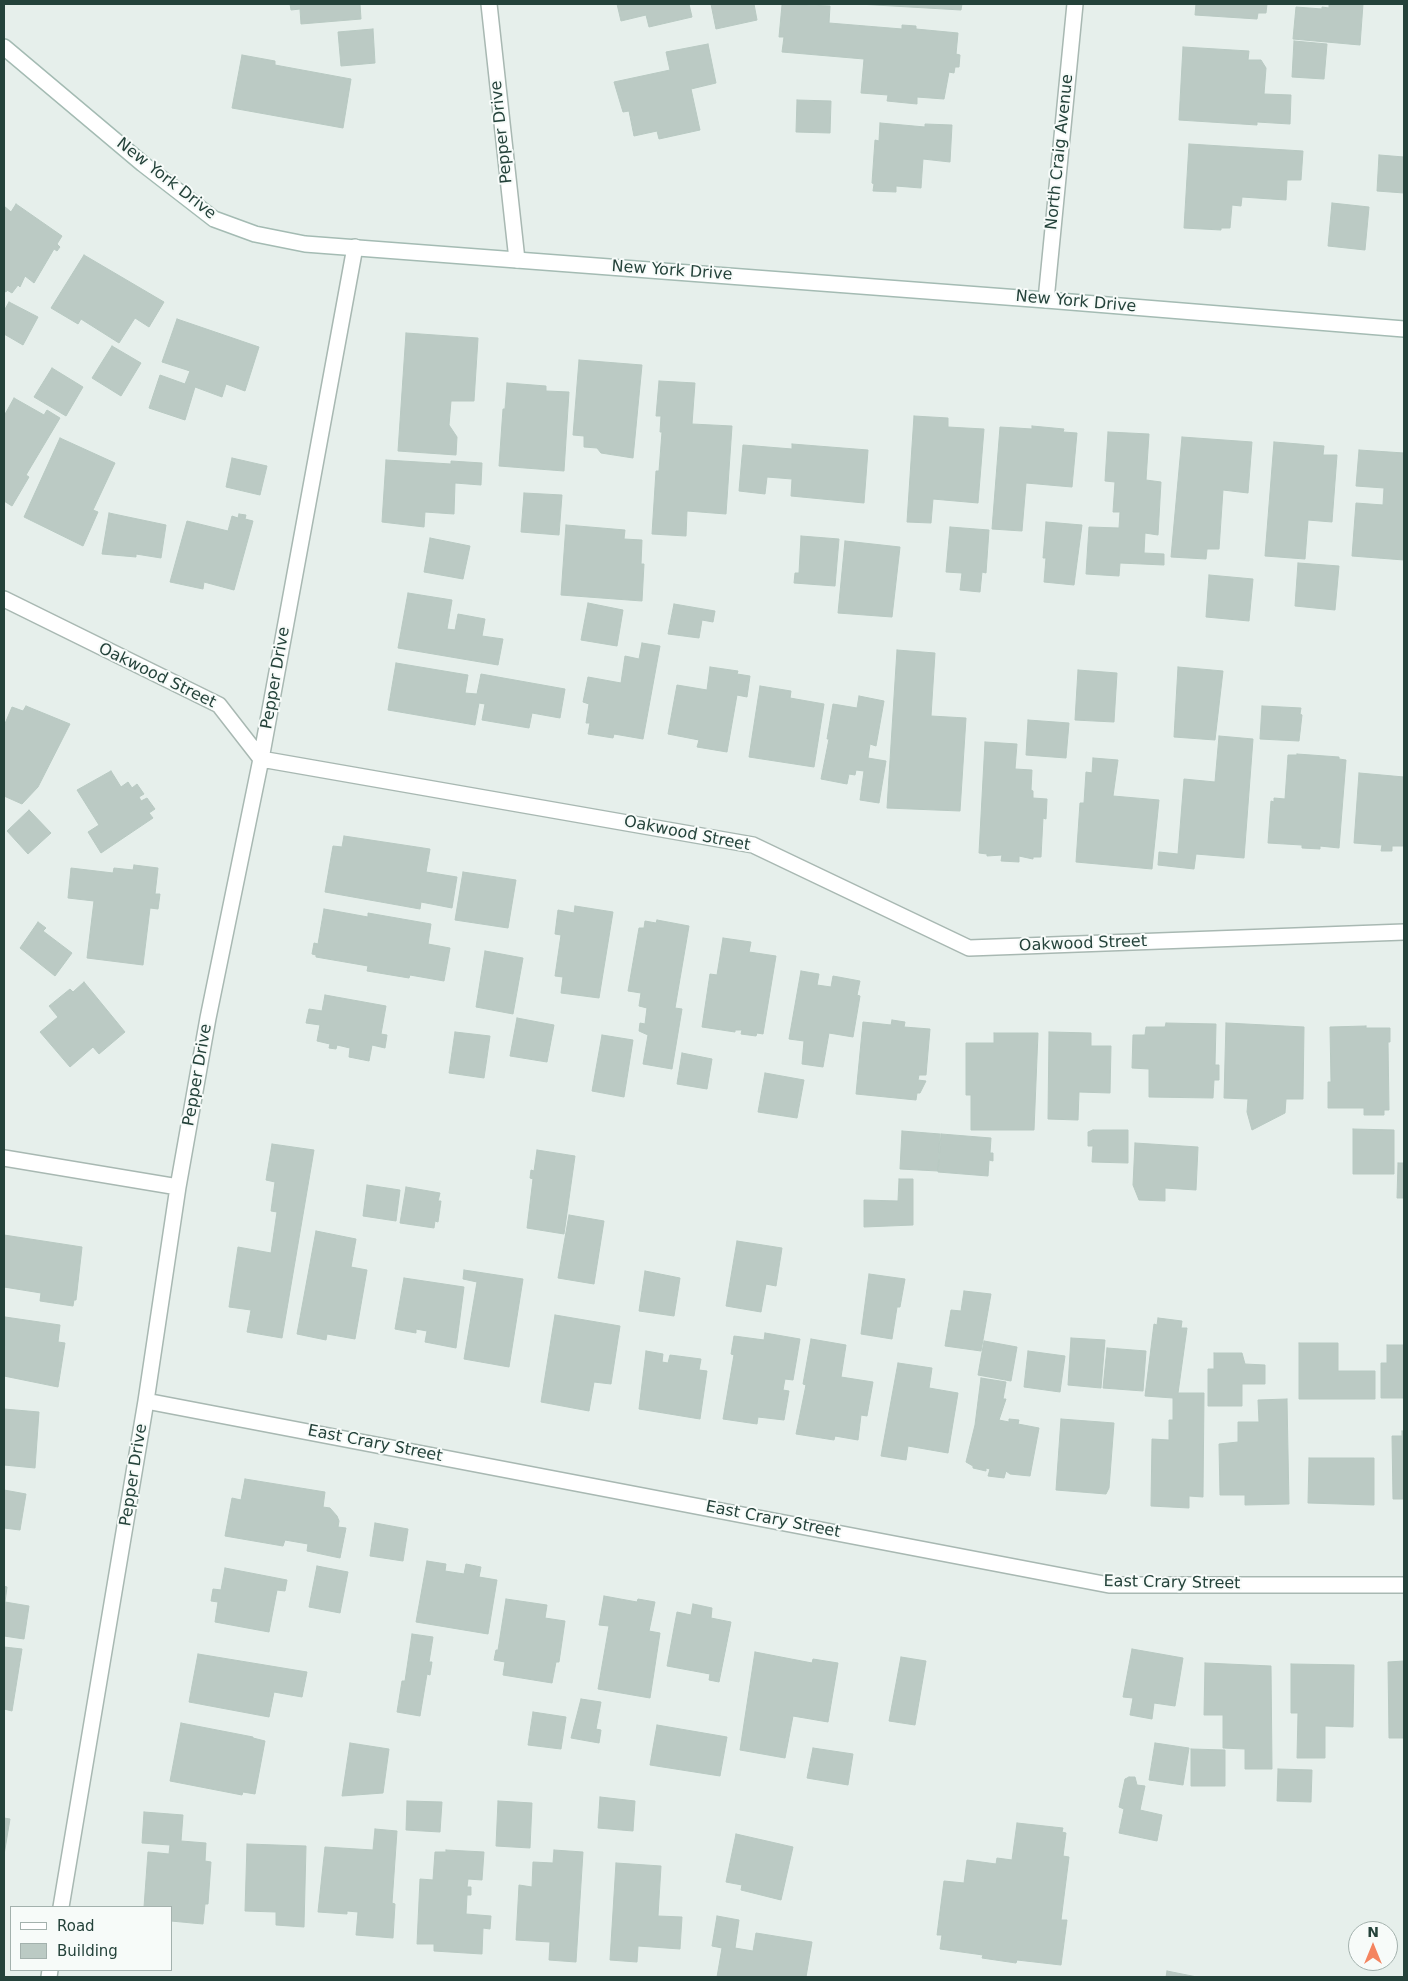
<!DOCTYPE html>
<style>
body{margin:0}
#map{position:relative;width:1408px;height:1981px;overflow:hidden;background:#e6efeb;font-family:"DejaVu Sans",sans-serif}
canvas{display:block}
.frame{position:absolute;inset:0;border:5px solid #24423a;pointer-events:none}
.legend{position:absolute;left:10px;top:1906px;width:162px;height:65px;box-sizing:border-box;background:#f7fbf9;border:1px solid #a3b1ad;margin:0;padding:6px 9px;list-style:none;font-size:15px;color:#24423a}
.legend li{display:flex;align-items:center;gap:10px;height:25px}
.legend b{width:25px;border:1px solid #a3b1ad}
.north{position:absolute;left:1348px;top:1921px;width:50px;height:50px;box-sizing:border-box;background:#f7fbf9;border:1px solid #a3b1ad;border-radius:50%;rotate:0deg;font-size:14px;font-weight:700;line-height:20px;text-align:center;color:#24423a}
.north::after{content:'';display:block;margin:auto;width:18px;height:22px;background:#f4845f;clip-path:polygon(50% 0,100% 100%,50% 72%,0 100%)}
</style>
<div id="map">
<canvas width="1408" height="1981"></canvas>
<div class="frame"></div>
<ul class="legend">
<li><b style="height:6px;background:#fff"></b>Road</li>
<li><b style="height:14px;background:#bbcac4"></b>Building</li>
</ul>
<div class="north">N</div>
</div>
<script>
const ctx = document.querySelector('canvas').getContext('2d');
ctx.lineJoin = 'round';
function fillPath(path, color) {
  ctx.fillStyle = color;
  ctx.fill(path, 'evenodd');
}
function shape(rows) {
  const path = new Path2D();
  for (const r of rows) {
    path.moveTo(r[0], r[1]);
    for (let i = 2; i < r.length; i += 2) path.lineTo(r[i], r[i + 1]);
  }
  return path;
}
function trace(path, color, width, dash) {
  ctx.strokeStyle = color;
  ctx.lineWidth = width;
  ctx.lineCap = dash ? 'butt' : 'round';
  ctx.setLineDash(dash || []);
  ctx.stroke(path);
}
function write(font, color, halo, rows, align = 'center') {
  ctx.font = font + ' "DejaVu Sans",sans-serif';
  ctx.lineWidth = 4;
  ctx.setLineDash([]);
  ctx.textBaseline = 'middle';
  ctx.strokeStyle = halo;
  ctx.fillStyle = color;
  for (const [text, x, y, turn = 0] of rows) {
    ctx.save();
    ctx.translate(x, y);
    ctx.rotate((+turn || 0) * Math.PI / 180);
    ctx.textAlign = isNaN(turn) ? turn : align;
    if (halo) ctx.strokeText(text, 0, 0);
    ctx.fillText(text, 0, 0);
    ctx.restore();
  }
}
const building = shape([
 [290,4,360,4,361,19,301,24,300,9,291,10,290,4],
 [617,4,689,4,692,17,649,27,646,15,621,21,617,4],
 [711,4,754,4,757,20,716,29,711,4],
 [785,4,830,6,829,23,902,29,902,25,916,26,916,29,958,33,956,54,960,55,959,67,955,67,954,73,949,72,944,99,917,97,917,104,887,101,888,95,861,93,864,59,782,52,784,37,779,37,782,5,785,4],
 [858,4,962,4,961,10,858,4],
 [1196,4,1267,4,1266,13,1258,13,1257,19,1195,15,1196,4],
 [1329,4,1363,4,1360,45,1293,39,1296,7,1322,9,1322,7,1329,8,1329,4],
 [373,29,375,63,341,66,338,32,373,29],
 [1294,41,1327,44,1324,79,1292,77,1294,41],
 [708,44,716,83,691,89,700,130,659,139,657,131,634,136,629,111,623,112,614,82,670,70,666,52,708,44],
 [1183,47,1249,51,1248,60,1261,60,1266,68,1264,94,1291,95,1290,124,1257,122,1257,125,1179,120,1183,47],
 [242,55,275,61,275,65,351,79,343,128,232,108,242,55],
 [797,100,831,101,830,133,796,132,797,100],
 [880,123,925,127,925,124,952,125,950,162,923,159,921,188,896,186,896,192,873,191,874,184,872,183,875,140,879,141,880,123],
 [1189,144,1303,151,1301,180,1287,180,1286,200,1242,197,1241,206,1232,205,1230,228,1221,228,1221,230,1184,228,1189,144],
 [1379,155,1404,157,1404,193,1377,191,1379,155],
 [1332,203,1369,207,1365,250,1328,246,1332,203],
 [16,204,62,236,57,244,60,247,57,251,54,249,34,283,25,276,20,287,18,285,12,293,7,290,6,292,4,291,4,206,11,212,16,204],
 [84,255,164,302,149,327,135,318,119,343,81,319,78,324,51,308,84,255],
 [9,302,38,317,23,345,4,334,4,311,9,302],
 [177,319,259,347,245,391,226,384,222,397,195,387,185,420,149,408,160,375,185,384,190,371,162,362,177,319],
 [406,333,478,338,474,401,451,401,449,425,457,437,456,455,398,451,406,333],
 [112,346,141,363,121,396,92,378,112,346],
 [579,360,642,365,633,458,601,453,597,448,584,447,584,436,573,435,579,360],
 [52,368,83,387,66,416,34,397,52,368],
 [659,381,695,383,692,424,732,426,726,514,687,511,686,536,652,534,656,471,659,471,662,432,660,432,661,416,656,416,659,381],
 [507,383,546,386,546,391,569,392,564,471,499,466,503,409,505,409,507,383],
 [14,398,44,415,47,410,60,418,26,475,29,477,12,506,4,501,4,416,14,398],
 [914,416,948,418,948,427,984,429,978,503,933,499,931,523,907,522,914,416],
 [1032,426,1064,429,1063,432,1077,433,1072,487,1026,483,1022,531,992,529,1000,427,1032,429,1032,426],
 [1108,432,1149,434,1146,480,1161,482,1158,535,1145,533,1144,553,1164,554,1164,565,1120,563,1119,576,1086,574,1089,527,1119,528,1120,512,1113,512,1115,482,1105,481,1108,432],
 [1182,437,1252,442,1248,493,1223,490,1219,549,1207,549,1206,559,1171,557,1182,437],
 [60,438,115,463,93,510,98,512,83,546,24,517,60,438],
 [1274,442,1324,446,1323,455,1337,455,1332,522,1308,520,1305,559,1265,556,1274,442],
 [792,444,868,450,864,503,791,496,792,479,767,477,765,494,739,491,743,445,792,449,792,444],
 [1359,450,1404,453,1404,560,1352,556,1356,503,1383,505,1384,488,1356,486,1359,450],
 [232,458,267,466,260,495,226,487,232,458],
 [386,460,451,464,451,461,482,463,481,485,455,483,454,514,425,512,424,527,382,522,386,460],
 [524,493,562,495,559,535,521,532,524,493],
 [109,513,166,525,161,558,136,554,136,557,102,554,109,513],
 [239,514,246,515,245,519,253,521,234,590,204,582,203,589,170,582,187,521,228,531,232,516,238,518,239,514],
 [1046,522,1082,525,1074,585,1044,582,1046,558,1043,558,1046,522],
 [566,525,625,530,624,539,642,540,641,564,644,564,642,601,561,595,566,525],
 [950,527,989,530,986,573,982,572,980,592,960,590,962,573,946,572,950,527],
 [801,536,839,539,835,586,794,583,795,573,799,573,801,536],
 [430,538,470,546,463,579,424,572,430,538],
 [845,541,900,547,892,617,838,613,845,541],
 [1298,563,1339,566,1335,610,1295,606,1298,563],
 [1209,575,1253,579,1249,621,1206,617,1209,575],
 [408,593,452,600,447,629,455,630,458,614,485,619,482,636,503,639,498,665,398,648,408,593],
 [588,603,623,610,617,646,581,640,588,603],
 [674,604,715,611,713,622,702,620,699,638,668,634,674,604],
 [642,643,660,646,643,739,614,734,613,738,588,734,590,723,586,723,589,704,583,702,588,677,621,683,625,656,639,659,642,643],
 [897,650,935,653,931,716,966,718,960,811,887,808,897,650],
 [396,663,468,675,465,693,477,694,481,674,565,689,560,718,532,713,529,728,482,720,485,704,479,703,475,725,388,710,396,663],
 [710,667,738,671,737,674,750,676,747,697,737,695,727,752,697,747,699,740,668,734,677,685,707,690,710,667],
 [1178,667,1223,671,1215,740,1174,737,1178,667],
 [1078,670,1117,673,1114,722,1075,720,1078,670],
 [760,686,791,691,790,698,824,704,814,767,749,757,760,686],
 [859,696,884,701,876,746,870,744,868,758,886,761,879,803,860,800,864,771,856,770,855,775,849,774,847,784,821,779,829,739,827,739,833,704,857,708,859,696],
 [26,706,70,724,38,787,22,804,4,796,4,726,12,707,23,711,26,706],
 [1262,706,1301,708,1300,714,1302,715,1299,741,1260,739,1262,706],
 [1028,720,1069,723,1066,758,1026,755,1028,720],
 [1219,736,1253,739,1244,858,1196,854,1194,869,1158,865,1159,852,1178,854,1184,779,1215,782,1219,736],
 [985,742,1017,744,1015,769,1032,770,1031,790,1033,791,1033,798,1047,799,1046,819,1043,818,1041,857,1033,857,1033,859,1019,856,1019,862,1001,861,1002,855,987,856,987,854,979,853,985,742],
 [1297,754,1339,757,1339,759,1346,760,1339,848,1320,846,1320,849,1302,848,1302,845,1268,843,1271,801,1274,802,1274,798,1285,799,1288,755,1297,755,1297,754],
 [1093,758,1118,760,1113,796,1159,800,1152,869,1076,862,1080,803,1084,803,1086,772,1092,773,1093,758],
 [111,771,121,787,128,782,132,788,137,784,144,794,139,797,141,801,147,798,155,809,149,813,153,818,101,853,88,832,99,825,77,790,111,771],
 [1359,773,1404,777,1404,846,1392,846,1392,851,1381,851,1382,845,1354,843,1359,773],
 [29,810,51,833,28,854,7,831,29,810],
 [344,836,430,849,426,872,457,877,452,908,421,902,420,909,325,892,333,846,342,847,344,836],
 [134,865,158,868,155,894,160,894,158,909,150,908,143,965,87,958,94,901,68,898,71,868,113,873,114,868,133,870,134,865],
 [463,872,516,880,508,928,455,920,463,872],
 [575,906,613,912,599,998,561,993,563,977,555,976,561,935,555,934,558,910,574,913,575,906],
 [324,909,368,917,368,913,431,924,428,944,450,948,444,981,410,975,409,978,367,971,368,966,316,957,316,955,312,954,314,943,318,944,324,909],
 [657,920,689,926,675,1008,682,1009,672,1069,643,1064,648,1035,639,1031,640,1023,645,1024,647,1008,639,1006,641,993,628,991,639,928,644,928,645,921,656,923,657,920],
 [38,922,46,928,43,931,72,953,55,976,20,948,38,922],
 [723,938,751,942,749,952,776,956,763,1034,757,1033,756,1036,741,1034,742,1030,735,1030,735,1032,702,1027,710,974,717,975,723,938],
 [485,951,523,958,513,1014,476,1007,485,951],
 [801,971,819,974,817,985,831,987,833,976,860,981,857,995,860,996,853,1037,829,1033,823,1067,802,1064,804,1041,789,1039,801,971],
 [84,982,125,1032,99,1054,93,1047,70,1067,40,1032,58,1017,49,1006,70,989,73,992,84,982],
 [325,995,386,1006,381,1034,387,1035,385,1048,372,1045,369,1061,349,1057,350,1048,337,1045,336,1049,329,1048,330,1044,317,1041,320,1025,306,1023,309,1009,322,1011,325,995],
 [517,1018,554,1025,547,1062,510,1056,517,1018],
 [892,1020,905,1022,904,1027,930,1029,926,1075,919,1075,918,1080,926,1081,920,1093,917,1093,916,1100,856,1094,863,1022,891,1025,892,1020],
 [1166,1023,1216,1024,1215,1065,1219,1065,1219,1080,1214,1080,1213,1098,1149,1097,1149,1069,1132,1068,1133,1035,1145,1035,1146,1027,1165,1027,1166,1023],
 [1226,1023,1304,1027,1303,1099,1286,1099,1285,1113,1252,1130,1247,1112,1248,1099,1224,1098,1226,1023],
 [1366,1026,1366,1028,1390,1028,1390,1042,1388,1042,1389,1110,1384,1110,1384,1115,1364,1115,1364,1108,1328,1108,1328,1082,1331,1082,1330,1027,1366,1026],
 [455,1032,490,1036,484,1078,449,1073,455,1032],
 [1049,1032,1091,1033,1091,1046,1111,1046,1110,1093,1079,1092,1078,1120,1048,1119,1049,1032],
 [994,1033,1038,1033,1034,1130,971,1130,971,1095,966,1095,966,1043,994,1043,994,1033],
 [602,1035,633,1040,624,1097,592,1091,602,1035],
 [682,1053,712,1059,707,1089,677,1084,682,1053],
 [765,1073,804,1080,797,1118,758,1112,765,1073],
 [1353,1129,1394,1130,1394,1174,1353,1174,1353,1129],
 [1093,1130,1128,1130,1128,1163,1092,1162,1093,1146,1088,1146,1088,1132,1093,1130],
 [902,1131,940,1134,938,1171,900,1169,902,1131],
 [941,1134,991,1138,990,1153,993,1153,993,1161,989,1160,988,1176,938,1172,941,1134],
 [1135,1143,1198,1147,1196,1190,1165,1188,1165,1201,1139,1200,1133,1185,1135,1143],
 [272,1144,314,1150,282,1338,247,1332,251,1310,229,1307,238,1247,271,1253,277,1212,271,1211,275,1182,266,1180,272,1144],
 [537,1150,575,1156,564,1234,527,1228,533,1179,530,1178,531,1170,534,1171,537,1150],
 [1398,1163,1404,1163,1404,1198,1397,1198,1398,1163],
 [899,1179,913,1179,913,1225,864,1227,864,1200,898,1201,899,1179],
 [367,1185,400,1190,396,1221,363,1216,367,1185],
 [406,1187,440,1193,438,1201,441,1201,438,1222,435,1221,434,1228,400,1223,406,1187],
 [569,1215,604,1221,594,1284,558,1278,569,1215],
 [316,1231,356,1239,351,1267,367,1270,355,1339,327,1334,326,1340,297,1334,316,1231],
 [4,1235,82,1247,76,1300,74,1300,73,1306,40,1301,41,1293,4,1287,4,1235],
 [737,1241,782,1248,776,1286,766,1284,761,1312,726,1306,737,1241],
 [464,1270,523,1279,509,1367,464,1359,477,1282,463,1279,464,1270],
 [645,1271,680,1278,674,1316,639,1311,645,1271],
 [869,1274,905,1279,900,1307,897,1307,892,1339,861,1334,869,1274],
 [404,1278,464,1287,456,1348,425,1342,427,1331,416,1329,416,1333,395,1329,404,1278],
 [964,1291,991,1294,981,1351,945,1346,951,1310,961,1311,964,1291],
 [555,1315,620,1326,611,1384,594,1382,589,1411,541,1402,555,1315],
 [5,1317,60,1325,58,1342,65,1343,58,1387,4,1376,5,1317],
 [1158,1318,1182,1321,1181,1328,1187,1328,1178,1393,1204,1393,1203,1497,1189,1496,1189,1508,1151,1506,1152,1439,1169,1440,1169,1420,1173,1420,1173,1398,1145,1396,1154,1324,1157,1325,1158,1318],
 [765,1333,800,1339,793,1380,785,1379,783,1390,789,1391,784,1420,758,1417,757,1424,723,1419,734,1355,731,1354,734,1336,764,1340,765,1333],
 [1071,1338,1105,1340,1101,1388,1068,1385,1071,1338],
 [811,1339,846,1345,841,1377,873,1382,867,1416,861,1415,858,1440,835,1436,834,1440,796,1434,806,1385,803,1384,811,1339],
 [984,1341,1017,1347,1011,1381,978,1375,984,1341],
 [1299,1343,1338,1343,1338,1371,1375,1371,1375,1399,1299,1399,1299,1343],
 [1387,1345,1404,1345,1404,1398,1381,1398,1381,1363,1387,1363,1387,1345],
 [1107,1348,1146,1351,1143,1391,1103,1388,1107,1348],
 [646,1351,663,1354,662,1362,668,1363,670,1355,701,1359,699,1370,707,1371,700,1419,639,1409,646,1351],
 [1028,1351,1065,1356,1060,1392,1024,1387,1028,1351],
 [1214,1353,1242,1353,1245,1364,1265,1365,1265,1384,1242,1384,1242,1406,1208,1406,1208,1369,1214,1369,1214,1353],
 [898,1363,932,1368,929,1388,958,1393,948,1453,908,1446,906,1460,881,1456,898,1363],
 [981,1378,1006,1382,1003,1399,1006,1399,999,1420,1009,1422,1009,1419,1019,1420,1018,1424,1039,1428,1030,1476,1010,1474,1006,1471,1004,1478,988,1476,990,1469,986,1468,986,1471,973,1468,973,1466,966,1462,975,1425,981,1378],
 [1287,1399,1289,1504,1245,1505,1245,1495,1220,1495,1219,1444,1238,1442,1238,1422,1259,1422,1258,1400,1287,1399],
 [4,1409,39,1412,35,1468,4,1465,4,1409],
 [1061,1419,1114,1423,1109,1488,1106,1494,1056,1490,1061,1419],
 [1402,1431,1404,1431,1404,1499,1393,1499,1392,1436,1402,1436,1402,1431],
 [1309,1458,1374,1458,1374,1505,1308,1503,1309,1458],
 [245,1479,325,1492,323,1507,330,1508,337,1516,339,1521,338,1527,346,1528,340,1558,307,1551,308,1544,285,1540,283,1546,225,1536,232,1498,241,1500,245,1479],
 [4,1490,26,1494,20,1530,4,1528,4,1490],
 [375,1523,408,1529,403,1561,370,1556,375,1523],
 [427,1561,446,1564,445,1571,464,1574,466,1564,481,1567,479,1577,497,1580,488,1634,416,1622,427,1561],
 [317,1566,348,1572,340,1613,309,1607,317,1566],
 [225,1568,287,1580,285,1591,277,1590,269,1632,215,1622,218,1602,211,1601,213,1589,221,1590,225,1568],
 [4,1586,7,1587,5,1602,29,1606,24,1639,4,1636,4,1586],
 [604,1596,637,1602,638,1599,655,1602,649,1631,660,1633,650,1698,598,1689,609,1626,599,1625,604,1596],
 [506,1599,547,1605,545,1618,565,1621,559,1662,556,1662,552,1683,503,1675,505,1662,494,1660,496,1650,498,1650,506,1599],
 [693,1604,712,1608,711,1618,731,1622,719,1682,709,1680,710,1674,667,1666,677,1612,691,1615,693,1604],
 [412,1634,433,1637,429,1662,432,1662,430,1675,427,1674,420,1716,397,1712,402,1681,405,1681,412,1634],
 [4,1647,22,1649,12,1711,4,1709,4,1647],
 [1132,1649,1183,1658,1175,1706,1154,1703,1152,1719,1130,1715,1133,1698,1123,1697,1132,1649],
 [755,1652,812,1663,813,1659,838,1663,828,1722,793,1716,785,1758,740,1750,755,1652],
 [198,1654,307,1672,302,1697,274,1692,269,1717,189,1702,198,1654],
 [901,1657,926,1661,915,1725,889,1721,901,1657],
 [1404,1661,1404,1738,1389,1738,1388,1662,1404,1661],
 [1205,1663,1271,1666,1272,1769,1245,1769,1245,1749,1223,1748,1223,1715,1204,1715,1205,1663],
 [1291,1664,1354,1665,1353,1727,1325,1726,1325,1758,1297,1758,1298,1713,1291,1713,1291,1664],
 [581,1699,601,1702,596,1729,601,1730,599,1743,571,1738,581,1699],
 [533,1712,566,1717,561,1749,528,1745,533,1712],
 [181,1723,253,1737,253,1738,265,1741,255,1794,243,1792,242,1795,170,1781,181,1723],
 [657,1725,727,1737,720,1776,650,1765,657,1725],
 [350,1743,389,1749,383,1793,342,1796,350,1743],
 [1155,1743,1189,1748,1183,1785,1149,1780,1155,1743],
 [813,1748,853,1754,848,1785,807,1778,813,1748],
 [1191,1749,1225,1750,1225,1786,1191,1786,1191,1749],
 [1278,1769,1312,1770,1311,1802,1277,1801,1278,1769],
 [1129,1777,1135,1777,1137,1785,1145,1786,1140,1810,1162,1815,1157,1841,1119,1833,1124,1809,1119,1807,1125,1779,1129,1777],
 [600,1797,635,1801,633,1831,598,1828,600,1797],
 [407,1801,442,1802,440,1832,406,1830,407,1801],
 [498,1801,532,1803,530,1848,496,1846,498,1801],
 [144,1812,183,1815,181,1841,206,1843,205,1861,211,1862,208,1904,205,1904,203,1924,171,1921,171,1907,144,1907,148,1852,169,1854,170,1845,142,1843,144,1812],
 [4,1818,10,1819,4,1855,4,1818],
 [1017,1823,1063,1828,1062,1832,1066,1833,1063,1856,1069,1857,1061,1920,1067,1920,1061,1965,1017,1960,1016,1963,982,1958,983,1955,940,1949,942,1935,937,1935,944,1881,964,1883,967,1860,996,1864,997,1858,1012,1860,1017,1823],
 [375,1829,397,1831,392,1903,395,1904,393,1938,356,1935,358,1912,347,1911,347,1914,318,1912,325,1847,373,1850,375,1829],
 [736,1834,793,1847,781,1900,741,1890,742,1885,726,1882,736,1834],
 [247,1844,306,1846,304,1927,276,1925,276,1912,245,1911,247,1844],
 [446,1850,484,1852,482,1880,468,1879,467,1887,471,1887,471,1895,467,1895,466,1914,491,1916,490,1929,483,1928,482,1954,434,1951,434,1944,417,1944,420,1879,433,1880,435,1852,446,1852,446,1850],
 [554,1850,583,1852,576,1962,549,1960,550,1942,516,1940,519,1885,532,1887,533,1862,553,1863,554,1850],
 [616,1863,661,1866,658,1916,682,1917,680,1949,638,1946,637,1962,610,1960,616,1863],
 [717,1916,739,1920,735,1948,753,1951,756,1933,812,1942,806,1977,717,1977,722,1948,712,1946,717,1916],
 [1167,1971,1197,1977,1166,1977,1167,1971]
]);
fillPath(building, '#bbcac4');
trace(building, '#b8c9c2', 1);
const street = shape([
 [489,4,517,260],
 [1046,300,1075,4],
 [4,599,219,705,261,759,753,845,969,948,1404,932],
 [4,1158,178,1187],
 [146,1401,1109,1585,1404,1585],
 [61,1907,146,1401,178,1187,208,1018,261,759,355,247],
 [49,1977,50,1970]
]);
const secondary = shape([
 [4,47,143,164,214,219,255,234,305,244,1046,300,1404,329]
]);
trace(street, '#a8b8b2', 18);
trace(secondary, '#a4bbb3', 18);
trace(street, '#fff', 15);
trace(secondary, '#fff', 15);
write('16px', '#24423a', '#f7fbf9', [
 ["Pepper Drive",502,132,-96],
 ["North Craig Avenue",1060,152,-84],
 ["New York Drive",166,179,38],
 ["New York Drive",672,271,4],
 ["New York Drive",1076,302,5],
 ["Oakwood Street",157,676,26],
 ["Pepper Drive",276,678,-80],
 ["Oakwood Street",687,834,11],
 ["Oakwood Street",1083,944,-2],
 ["Pepper Drive",198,1075,-80],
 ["East Crary Street",375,1444,11],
 ["Pepper Drive",134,1475,-81],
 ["East Crary Street",773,1520,11],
 ["East Crary Street",1172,1583,1]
]);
</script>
